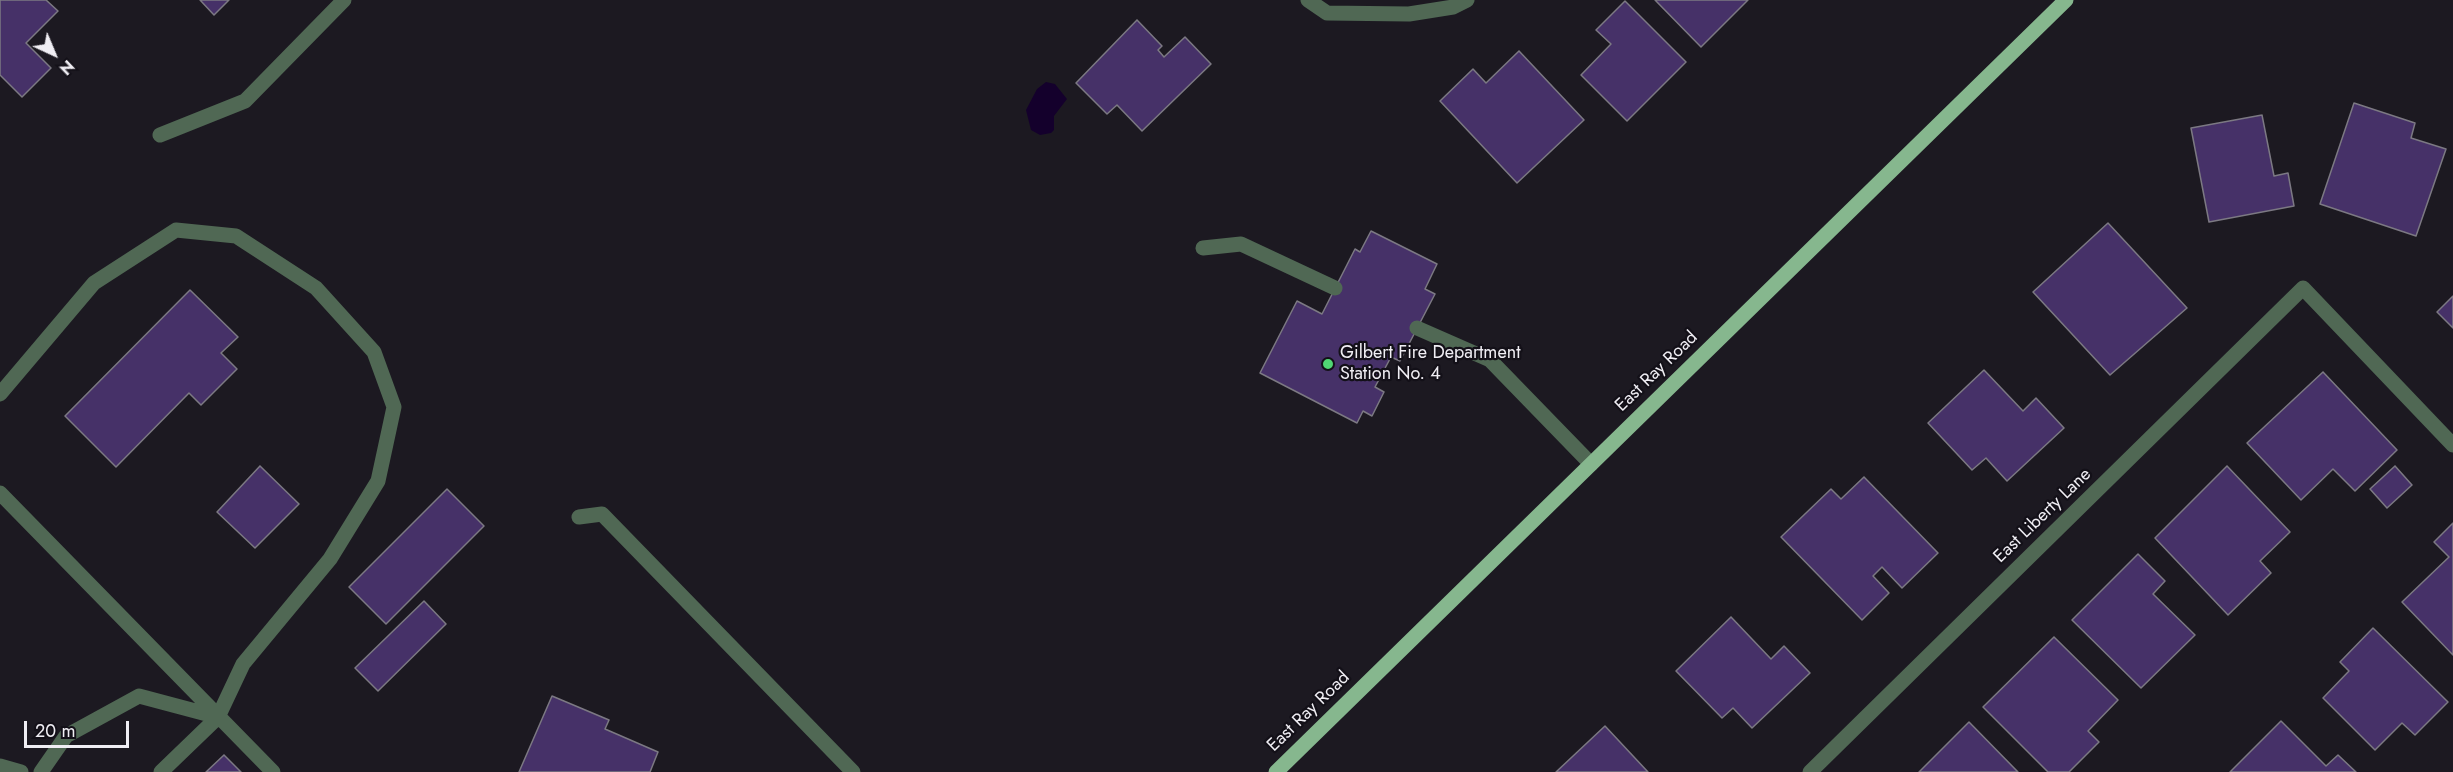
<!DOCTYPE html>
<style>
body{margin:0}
#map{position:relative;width:2453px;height:772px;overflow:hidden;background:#1c1921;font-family:Jost,sans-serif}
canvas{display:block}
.north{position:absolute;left:24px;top:24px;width:60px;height:60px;-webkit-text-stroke:4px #131018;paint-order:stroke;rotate:136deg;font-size:16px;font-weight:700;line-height:24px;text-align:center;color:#f0eef4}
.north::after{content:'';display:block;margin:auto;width:21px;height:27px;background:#f0eef4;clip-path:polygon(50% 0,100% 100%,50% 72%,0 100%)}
.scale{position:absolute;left:24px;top:721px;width:105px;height:27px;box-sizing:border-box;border:3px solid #f0eef4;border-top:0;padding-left:8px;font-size:18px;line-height:21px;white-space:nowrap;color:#f0eef4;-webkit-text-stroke:4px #131018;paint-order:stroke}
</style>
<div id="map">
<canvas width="2453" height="772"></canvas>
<div class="north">N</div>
<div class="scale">20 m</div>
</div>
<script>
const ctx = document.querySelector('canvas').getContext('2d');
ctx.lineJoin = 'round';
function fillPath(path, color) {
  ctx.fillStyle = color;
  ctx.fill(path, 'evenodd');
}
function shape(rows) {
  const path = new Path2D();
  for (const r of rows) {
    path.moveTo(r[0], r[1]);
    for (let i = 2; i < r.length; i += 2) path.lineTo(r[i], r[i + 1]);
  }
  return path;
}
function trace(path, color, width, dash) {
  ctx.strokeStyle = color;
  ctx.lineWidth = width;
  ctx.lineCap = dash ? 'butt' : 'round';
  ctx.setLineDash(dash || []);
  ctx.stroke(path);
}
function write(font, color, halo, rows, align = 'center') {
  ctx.font = font + ' Jost,sans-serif';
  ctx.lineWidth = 4.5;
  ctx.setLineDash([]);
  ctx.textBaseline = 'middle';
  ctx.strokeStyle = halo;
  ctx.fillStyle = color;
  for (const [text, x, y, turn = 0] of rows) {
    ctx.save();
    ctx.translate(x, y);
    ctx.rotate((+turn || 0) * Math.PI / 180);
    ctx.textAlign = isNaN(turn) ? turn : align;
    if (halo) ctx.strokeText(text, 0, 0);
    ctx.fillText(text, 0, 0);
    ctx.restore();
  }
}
fillPath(shape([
 [1046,82,1055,84,1067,99,1054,116,1054,130,1051,133,1040,135,1031,130,1026,110,1037,89]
]), '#14002c');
const building = shape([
 [0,0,46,0,58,11,26,43,51,68,22,97,0,75,0,0],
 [200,0,229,0,214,15,200,0],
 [1655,0,1748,0,1701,47,1655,0],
 [1625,1,1686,62,1627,121,1581,75,1611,44,1596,30,1625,1],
 [1137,20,1162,46,1158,50,1164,57,1185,37,1211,64,1142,131,1117,105,1107,114,1076,83,1137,20],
 [1519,51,1584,120,1517,183,1440,101,1473,69,1486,83,1519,51],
 [2354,103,2415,123,2411,138,2446,149,2416,236,2320,204,2354,103],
 [2262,115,2274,176,2288,173,2294,206,2209,222,2191,128,2262,115],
 [2108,223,2187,308,2110,375,2033,292,2108,223],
 [1371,231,1437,264,1425,289,1435,294,1400,361,1391,357,1375,387,1384,392,1372,416,1363,411,1357,423,1260,373,1297,301,1322,314,1355,249,1360,252,1371,231],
 [190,290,238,337,221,353,237,369,201,405,189,393,116,467,65,416,190,290],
 [2453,296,2453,328,2437,312,2453,296],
 [1984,370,2023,411,2036,398,2064,428,2007,481,1986,458,1972,470,1928,423,1984,370],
 [2323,372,2397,450,2355,491,2333,469,2301,500,2247,443,2323,372],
 [260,466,299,504,255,548,217,512,260,466],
 [2227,466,2290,532,2260,561,2271,573,2228,615,2155,538,2227,466],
 [2395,466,2412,485,2387,508,2370,489,2395,466],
 [1864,477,1938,553,1902,588,1882,567,1873,576,1889,593,1862,620,1781,537,1831,489,1841,499,1864,477],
 [447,489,484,526,386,624,349,587,447,489],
 [2453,523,2453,655,2402,602,2449,557,2434,542,2453,523],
 [2138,554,2165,581,2153,594,2195,635,2141,688,2072,620,2138,554],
 [424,601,446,624,378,691,355,668,424,601],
 [1731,617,1771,659,1784,646,1810,673,1752,728,1733,708,1722,718,1676,671,1731,617],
 [2373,628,2448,702,2415,735,2402,723,2375,750,2323,698,2349,671,2340,662,2373,628],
 [2054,637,2118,700,2088,731,2099,742,2069,772,2048,772,1983,707,2054,637],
 [552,696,609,720,605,729,658,752,650,772,519,772,552,696],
 [2281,721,2326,766,2338,755,2356,772,2230,772,2281,721],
 [1969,722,2018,772,1919,772,1969,722],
 [1605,726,1648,772,1556,772,1605,726],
 [224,755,241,772,206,772,224,755]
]);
fillPath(building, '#463168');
trace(building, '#7c7983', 1.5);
trace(shape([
 [1203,248,1241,244,1335,288],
 [1417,328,1490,360,1591,464],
 [0,394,94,283,176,230,236,236,316,288,374,352,394,407,378,481,330,559,243,664,218,717],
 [0,493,273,772],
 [579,517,602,514,853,772],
 [0,766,21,772],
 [41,772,66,736,139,696,218,717,161,772]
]), '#506854', 15);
trace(shape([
 [1308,0,1327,13,1409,14,1453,7,1467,0],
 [160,135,245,101,344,0],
 [1810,772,2303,288,2453,445]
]), '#506854', 15);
trace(shape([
 [1276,772,2066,0]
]), '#86b78e', 15);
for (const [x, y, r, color] of [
 [1328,364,6,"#50d674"]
]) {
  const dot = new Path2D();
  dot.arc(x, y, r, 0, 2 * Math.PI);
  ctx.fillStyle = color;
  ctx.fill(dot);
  trace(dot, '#131018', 2);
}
write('18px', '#f0eef4', '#131018', [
 ["Gilbert Fire Department",1340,354],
 ["Station No. 4",1340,375]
], 'left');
write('18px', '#f0eef4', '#131018', [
 ["East Ray Road",1657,372,-44],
 ["East Liberty Lane",2043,516,-44],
 ["East Ray Road",1309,712,-44]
]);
</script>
